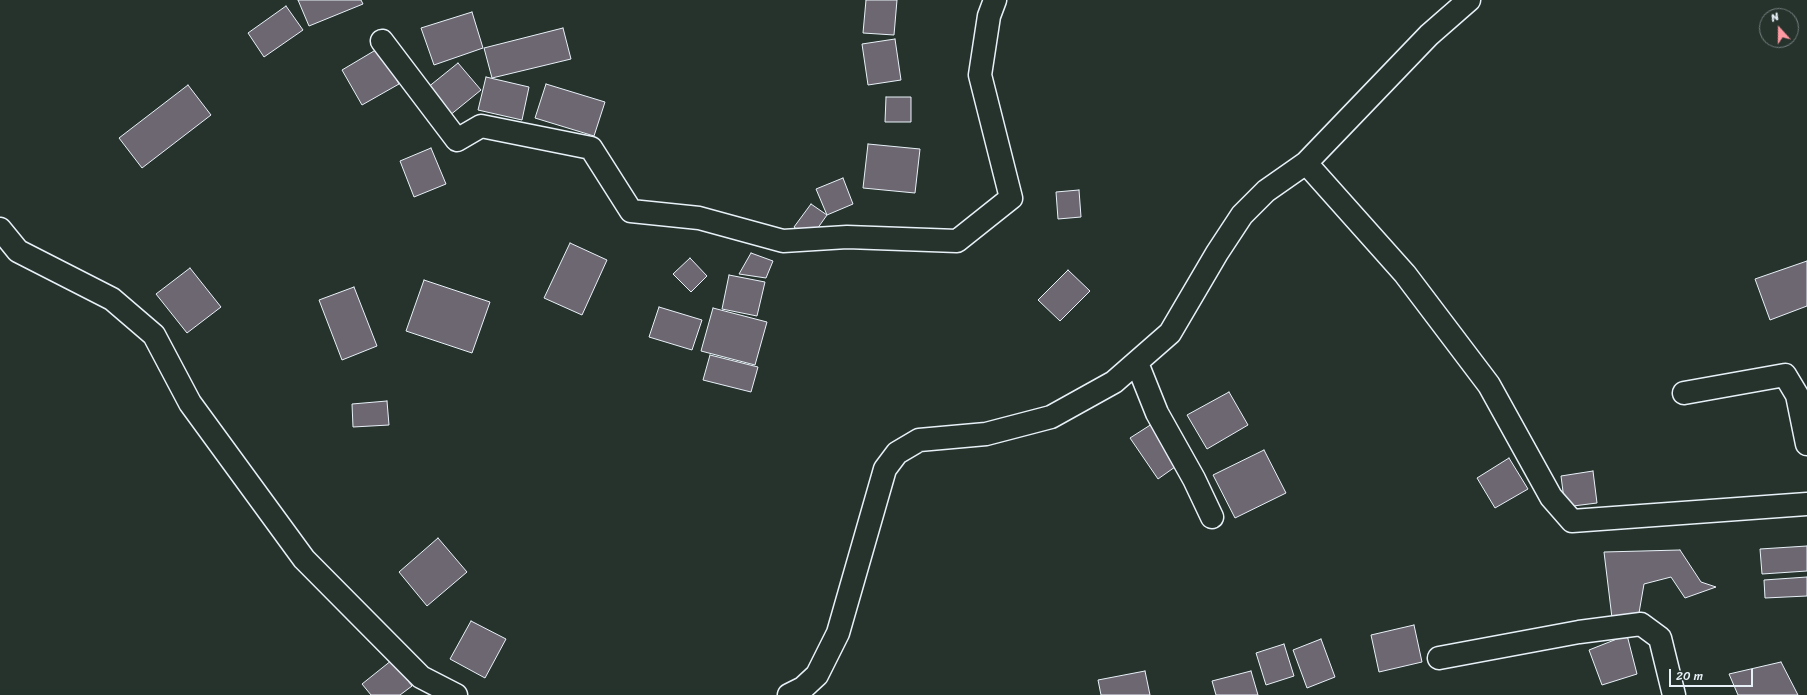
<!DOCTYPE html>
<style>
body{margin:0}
#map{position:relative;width:1807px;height:695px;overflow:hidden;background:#26332d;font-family:Sriracha,sans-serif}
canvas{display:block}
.north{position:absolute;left:1759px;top:8px;width:40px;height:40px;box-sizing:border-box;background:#26332d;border:1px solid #747f7e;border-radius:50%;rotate:339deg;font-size:11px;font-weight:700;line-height:16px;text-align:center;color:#e8f1f8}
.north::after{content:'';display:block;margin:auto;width:14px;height:18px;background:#ff9aa2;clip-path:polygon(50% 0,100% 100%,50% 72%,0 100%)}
.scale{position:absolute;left:1669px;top:669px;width:84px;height:18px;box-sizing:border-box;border:2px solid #e8f1f8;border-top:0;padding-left:5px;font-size:12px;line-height:14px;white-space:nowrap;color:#e8f1f8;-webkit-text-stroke:3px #26332d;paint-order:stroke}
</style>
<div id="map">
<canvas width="1807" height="695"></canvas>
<div class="north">N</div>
<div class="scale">20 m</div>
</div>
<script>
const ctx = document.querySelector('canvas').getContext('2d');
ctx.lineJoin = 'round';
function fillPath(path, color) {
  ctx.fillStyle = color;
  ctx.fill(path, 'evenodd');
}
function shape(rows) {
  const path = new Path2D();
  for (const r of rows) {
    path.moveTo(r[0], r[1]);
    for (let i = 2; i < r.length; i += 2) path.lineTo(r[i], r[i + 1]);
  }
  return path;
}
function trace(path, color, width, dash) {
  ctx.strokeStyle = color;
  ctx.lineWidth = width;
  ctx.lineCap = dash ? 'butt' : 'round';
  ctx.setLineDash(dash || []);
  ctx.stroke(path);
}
const building = shape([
 [298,0,361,0,363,4,309,26,298,0],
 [866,0,897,0,894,35,863,33,866,0],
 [286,6,303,30,264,57,248,33,286,6],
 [472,12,483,48,434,65,421,28,472,12],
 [563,28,571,59,492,78,484,48,563,28],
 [895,39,901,80,868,85,862,44,895,39],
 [379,48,399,84,362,105,342,70,379,48],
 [458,63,481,90,449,116,427,88,458,63],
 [486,77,529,87,522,120,478,110,486,77],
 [546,84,605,102,594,136,535,118,546,84],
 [188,85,211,115,142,168,119,138,188,85],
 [886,97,911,97,911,122,885,122,886,97],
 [868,144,920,149,915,193,863,188,868,144],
 [431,148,446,184,414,197,400,161,431,148],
 [843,178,853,204,827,215,816,189,843,178],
 [1079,190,1081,217,1058,219,1056,192,1079,190],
 [811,204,827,215,810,239,794,227,811,204],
 [570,243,607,260,582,315,544,298,570,243],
 [751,253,773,261,766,278,739,274,751,253],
 [690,258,707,276,691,292,673,274,690,258],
 [1807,261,1807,306,1770,320,1755,279,1807,261],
 [190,268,221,307,187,333,156,294,190,268],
 [1068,270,1090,291,1060,321,1038,300,1068,270],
 [729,275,765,282,757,316,722,309,729,275],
 [424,280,490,302,472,353,406,331,424,280],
 [354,287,377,346,342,360,319,300,354,287],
 [659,307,702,320,692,350,649,337,659,307],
 [713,308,767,322,755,365,701,351,713,308],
 [710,355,758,367,751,392,703,380,710,355],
 [1229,392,1248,425,1207,449,1187,415,1229,392],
 [387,401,389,425,353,427,352,404,387,401],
 [1155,422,1182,462,1158,479,1130,438,1155,422],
 [1264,450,1286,493,1235,518,1213,475,1264,450],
 [1509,458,1528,489,1495,508,1477,478,1509,458],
 [1593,471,1597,503,1565,507,1561,476,1593,471],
 [438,538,467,572,427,606,399,572,438,538],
 [1807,546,1807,571,1762,574,1760,549,1807,546],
 [1680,550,1701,582,1716,587,1685,598,1671,577,1644,584,1639,613,1612,618,1604,552,1680,550],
 [1807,577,1807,596,1765,598,1764,580,1807,577],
 [471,621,506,639,485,678,450,659,471,621],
 [1414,625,1422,662,1379,672,1371,635,1414,625],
 [1627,635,1637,674,1602,685,1589,650,1627,635],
 [1321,639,1335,677,1307,688,1293,650,1321,639],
 [1284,644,1294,676,1266,685,1256,653,1284,644],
 [392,660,412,686,400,695,371,695,362,684,392,660],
 [1781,662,1798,695,1738,695,1729,674,1781,662],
 [1145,671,1150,695,1101,695,1098,680,1145,671],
 [1251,671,1258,695,1216,695,1212,681,1251,671]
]);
fillPath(building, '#6d6771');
trace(building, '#e8f1f8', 1);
const minor = shape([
 [382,41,457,140,481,126,591,148,631,211,699,218,783,241,847,237,957,241,1011,198,980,75,989,16,995,0],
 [1306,163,1405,274,1489,385,1551,497,1572,521,1807,504],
 [0,229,18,251,112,299,154,335,190,403,304,559,421,677,456,695],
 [1137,363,1157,413,1194,479,1212,517],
 [1684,393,1785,375,1797,395,1807,444],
 [1439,658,1579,632,1641,624,1660,638,1674,695],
 [789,695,803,688,817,675,838,633,885,469,897,453,919,440,986,434,1051,417,1114,382,1170,333,1217,253,1242,215,1266,191,1306,163,1429,35,1469,0]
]);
trace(minor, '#e8f1f8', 25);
trace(minor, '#26332d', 22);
</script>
